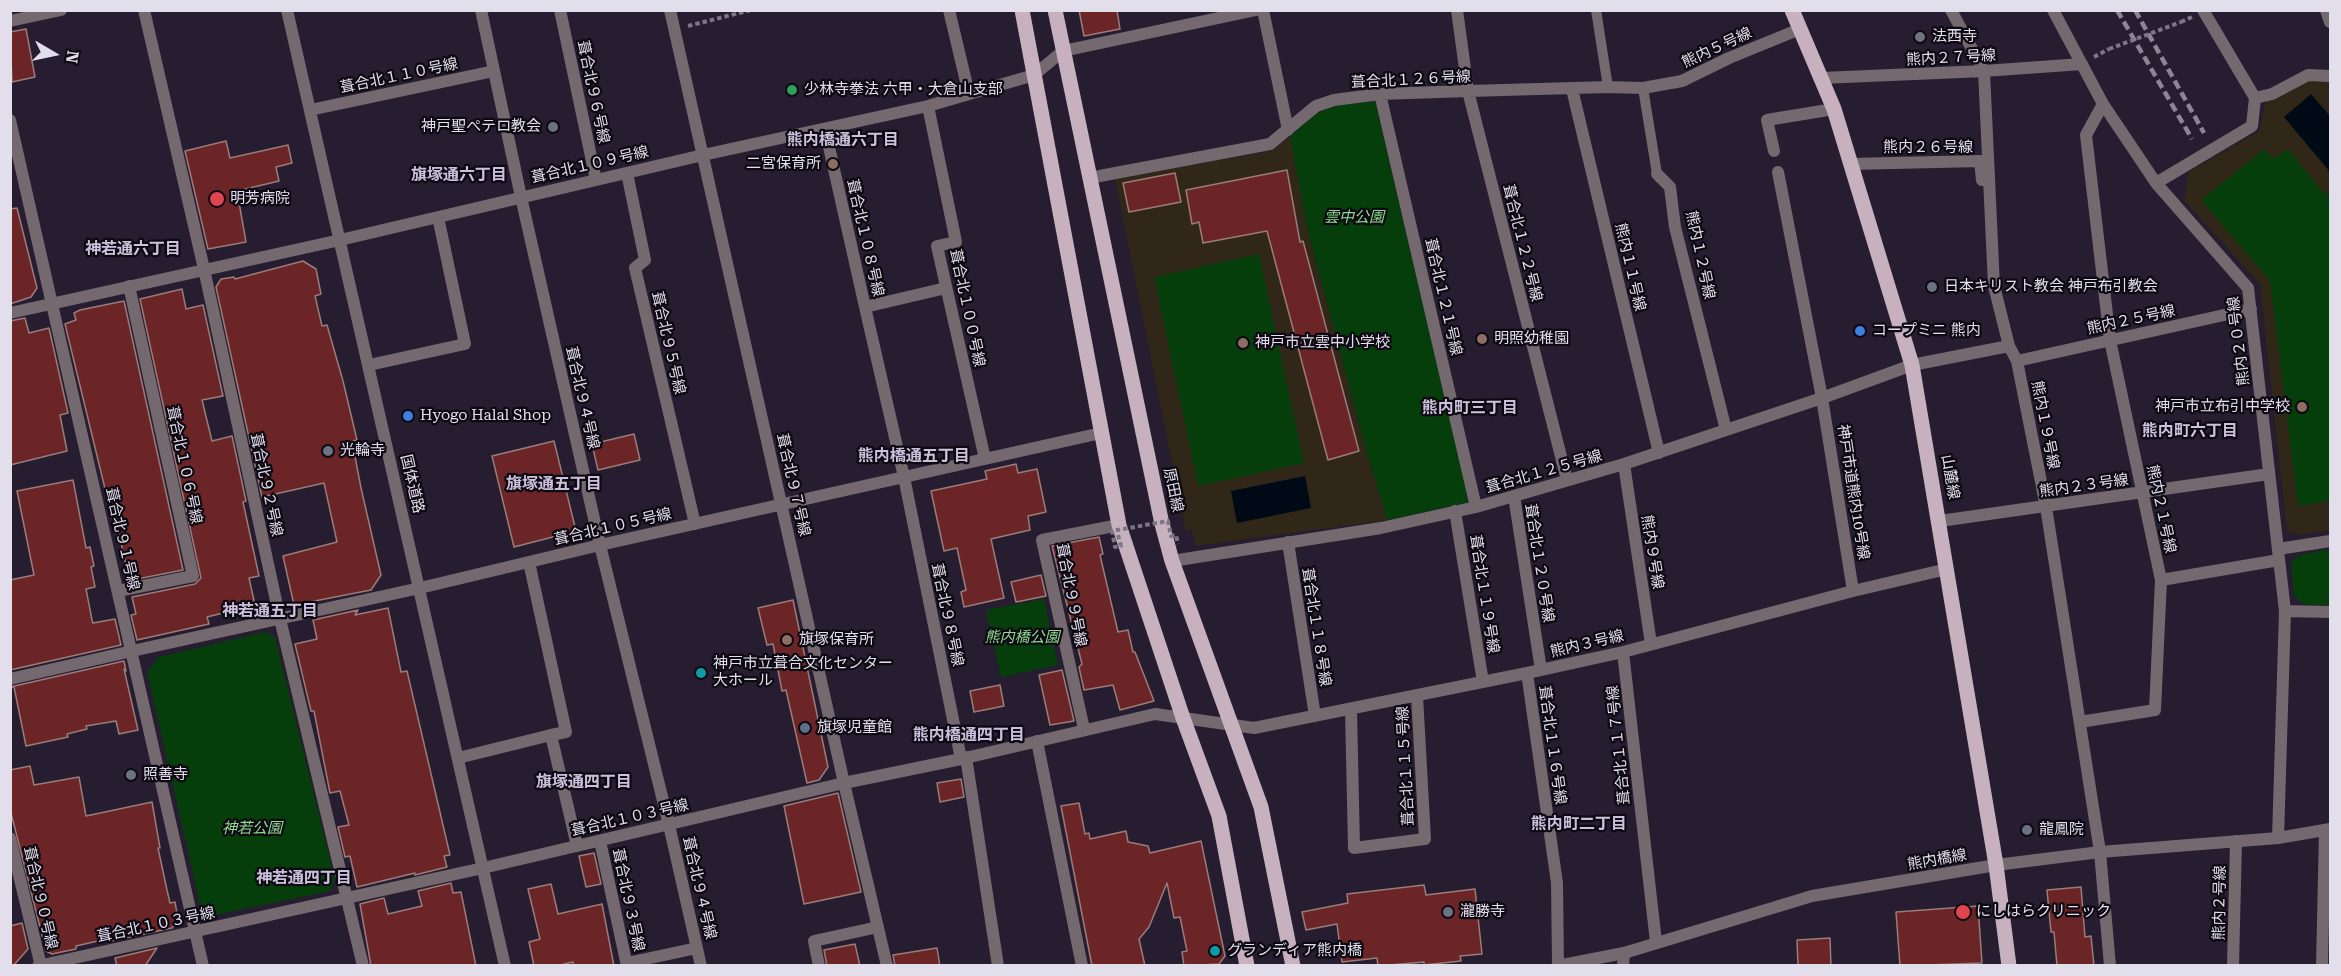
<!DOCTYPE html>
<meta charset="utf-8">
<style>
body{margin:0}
#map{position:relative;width:2341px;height:976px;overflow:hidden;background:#261d30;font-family:"Roboto Serif",serif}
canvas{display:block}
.frame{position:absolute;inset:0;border:12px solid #e3deeb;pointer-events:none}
.north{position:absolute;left:24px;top:24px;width:60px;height:60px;-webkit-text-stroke:4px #0d0912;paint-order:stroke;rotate:99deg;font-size:16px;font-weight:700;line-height:24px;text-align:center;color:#e3deeb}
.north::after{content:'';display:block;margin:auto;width:21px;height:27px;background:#e3deeb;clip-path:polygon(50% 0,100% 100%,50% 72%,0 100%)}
</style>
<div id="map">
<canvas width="2341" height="976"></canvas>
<div class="frame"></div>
<div class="north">N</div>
</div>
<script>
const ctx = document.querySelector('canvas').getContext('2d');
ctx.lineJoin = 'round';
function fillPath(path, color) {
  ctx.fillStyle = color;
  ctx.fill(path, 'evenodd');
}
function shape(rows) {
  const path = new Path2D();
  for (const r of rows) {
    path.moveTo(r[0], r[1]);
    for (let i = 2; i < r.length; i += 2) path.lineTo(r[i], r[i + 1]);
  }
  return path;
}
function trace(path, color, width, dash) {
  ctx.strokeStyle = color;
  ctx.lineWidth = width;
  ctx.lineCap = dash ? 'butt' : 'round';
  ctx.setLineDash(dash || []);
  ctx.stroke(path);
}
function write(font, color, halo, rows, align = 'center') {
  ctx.font = font + ' "Roboto Serif","Noto Sans JP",serif';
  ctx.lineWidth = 4.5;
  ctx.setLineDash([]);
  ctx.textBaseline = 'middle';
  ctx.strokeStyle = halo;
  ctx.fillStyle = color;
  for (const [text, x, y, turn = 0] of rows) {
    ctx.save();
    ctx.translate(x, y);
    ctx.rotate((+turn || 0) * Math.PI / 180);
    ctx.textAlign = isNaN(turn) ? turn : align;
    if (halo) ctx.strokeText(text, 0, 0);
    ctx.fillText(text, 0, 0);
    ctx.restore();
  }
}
fillPath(shape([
 [2308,80,2330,80,2330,530,2297,535,2287,531,2260,284,2184,200,2189,172,2259,131,2266,102],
 [1290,137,1307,228,1368,457,1387,520,1196,546,1192,530,1186,531,1115,179,1271,151]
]), '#302718');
fillPath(shape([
 [1375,101,1469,502,1387,520,1368,457,1307,228,1290,137,1316,113,1336,106],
 [2264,149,2272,159,2288,149,2323,192,2330,194,2330,501,2298,506,2270,281,2201,200],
 [1259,254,1304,463,1198,486,1154,277],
 [2330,549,2330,605,2305,605,2294,596,2291,562,2299,555],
 [1044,599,1058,665,1001,677,986,610],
 [265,632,275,637,335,880,330,891,215,915,201,909,147,672,159,657]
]), '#063e0b');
fillPath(shape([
 [2311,94,2330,116,2330,172,2284,117],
 [1305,476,1311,508,1237,523,1231,491]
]), '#000a16');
const building = shape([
 [1079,10,1117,10,1120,29,1084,36,1079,10],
 [26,29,35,77,12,82,10,32,26,29],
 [226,141,230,158,288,145,292,163,276,167,279,181,237,191,246,242,208,249,185,151,226,141],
 [1287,170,1300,242,1303,241,1359,451,1328,460,1267,231,1203,243,1199,222,1192,224,1186,190,1287,170],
 [1175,173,1181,202,1129,212,1123,183,1175,173],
 [17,208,37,288,31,297,10,304,10,209,17,208],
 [303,261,316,269,321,294,315,296,322,326,327,325,343,381,357,440,352,441,361,488,381,575,371,590,294,605,283,556,337,542,324,483,262,497,216,287,221,279,234,277,235,279,303,261],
 [182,289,186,309,203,305,223,396,202,400,212,441,232,436,246,501,243,502,259,576,249,578,255,605,207,617,209,624,137,640,131,615,136,614,132,597,195,584,201,578,140,299,182,289],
 [124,301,183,570,127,581,125,571,127,570,119,533,116,534,65,324,76,320,74,313,80,310,124,301],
 [25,318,29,333,49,328,68,413,60,415,67,451,10,465,10,321,25,318],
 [634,434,640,460,598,470,592,444,634,434],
 [554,441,576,531,514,547,492,456,554,441],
 [1016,464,1018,473,1037,469,1046,512,1028,516,1030,530,991,539,1004,598,964,607,961,592,966,590,957,548,944,551,931,491,987,479,985,471,1016,464],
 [73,480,86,548,90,547,94,566,91,567,95,587,86,589,92,620,93,623,115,619,121,645,10,670,10,580,34,575,17,491,73,480],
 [1099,537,1103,554,1100,555,1118,632,1128,630,1133,652,1135,652,1154,701,1120,710,1113,685,1084,690,1079,667,1082,664,1052,546,1099,537],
 [1041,575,1046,596,1016,602,1011,582,1041,575],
 [793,600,828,767,819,780,807,783,786,690,782,691,773,644,767,645,758,608,793,600],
 [388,608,401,672,407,671,450,855,444,856,447,867,415,875,415,873,357,887,350,856,345,857,338,827,349,825,340,791,330,793,314,711,311,711,295,644,317,639,313,620,358,610,355,615,388,608],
 [124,661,126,671,124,669,138,730,119,734,116,721,86,726,87,729,67,734,68,737,26,746,14,687,10,687,124,661],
 [1062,670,1074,721,1050,725,1039,675,1062,670],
 [1000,685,1004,706,974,712,970,691,1000,685],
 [30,766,34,785,79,777,86,816,152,802,160,848,158,848,167,890,170,903,175,902,178,919,172,928,111,941,111,938,76,946,76,949,52,954,46,951,10,809,10,770,30,766],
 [961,779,964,797,940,802,937,783,961,779],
 [838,793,861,892,804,904,784,806,838,793],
 [1079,803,1085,834,1089,833,1090,839,1126,831,1128,842,1148,846,1150,853,1201,841,1225,956,1219,964,1184,966,1182,952,1187,951,1180,917,1174,918,1167,883,1149,927,1139,939,1145,966,1092,966,1061,806,1079,803],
 [594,853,601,884,586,887,579,856,594,853],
 [451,883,453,893,461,892,476,966,371,966,360,904,384,898,388,914,422,906,418,891,451,883],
 [551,884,558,914,602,904,614,966,574,966,573,962,556,966,534,966,529,942,540,939,528,889,551,884],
 [1424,885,1426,895,1475,889,1482,954,1460,956,1461,961,1424,965,1424,962,1378,966,1377,958,1342,962,1337,924,1306,930,1302,912,1348,903,1347,894,1424,885],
 [2081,887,2085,937,2091,936,2094,966,2057,966,2054,932,2051,932,2047,890,2081,887],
 [1978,906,1982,963,1900,966,1896,912,1978,906],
 [22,923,28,949,13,966,10,966,10,926,22,923],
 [1830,938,1831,966,1798,966,1797,940,1830,938],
 [855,944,860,966,827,966,824,950,855,944],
 [157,948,145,966,117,966,115,958,157,948],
 [937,948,940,966,895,966,893,955,937,948]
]);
fillPath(building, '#6c2526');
trace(building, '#9a7c7a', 1.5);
trace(shape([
 [2181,22,2192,17],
 [688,26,751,10],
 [2094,57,2109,49]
]), '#7d7686', 4, [4.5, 3]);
trace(shape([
 [1596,10,1608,87],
 [1643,88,1657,174]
]), '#74696f', 10);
trace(shape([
 [10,679,132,651]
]), '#74696f', 12);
trace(shape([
 [144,10,204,269,280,619,363,966],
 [481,10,521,197,600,545,669,825,701,966],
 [560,10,596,180],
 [670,10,844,783,887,966],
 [949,10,969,94],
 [1263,10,1288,130],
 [1457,10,1468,91,1567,480],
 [1951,10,1984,71,1994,286,2009,346,2017,361,2046,507,2100,852,2110,966],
 [2053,10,2103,104,2156,183,2248,288,2285,611,2278,838],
 [2326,10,2330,22],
 [10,21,61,10],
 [1822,78,1984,71,2082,64],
 [1572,89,1659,453],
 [1380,94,1476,507],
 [2255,98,2272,94,2308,75,2330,76],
 [928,106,956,242,937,246,985,459],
 [310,110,494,71],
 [10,120,203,966],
 [825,129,865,307,946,288],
 [1774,151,1767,120,1834,109],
 [1850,164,1980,161,1982,180],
 [1778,172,1822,398,1853,591],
 [627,173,645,260,635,268,695,524],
 [1657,174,1670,187,1675,227,1726,430],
 [1089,178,1270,144,1316,106,1334,100,1380,94,1468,91,1608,87,1643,88,1682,81,1729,58,1800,29],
 [2156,183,2252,126,2255,98,2203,10],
 [865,307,904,477,961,759],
 [10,313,340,240,703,155,928,106,1034,75,1063,51,1256,10],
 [2017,361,2251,309],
 [369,365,465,344,438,217],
 [1624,464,1651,644],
 [1514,496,1541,670],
 [1455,511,1483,682],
 [1940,521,2269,474],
 [1288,542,1315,716],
 [2278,549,2330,541],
 [1172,561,1381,528,1476,507,1624,464,1822,398,1912,365,2009,346],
 [529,562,566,732,551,735],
 [2161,580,2279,560],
 [118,591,193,576,129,286],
 [2285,611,2330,612],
 [132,651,420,588,600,545,1101,433],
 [1623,652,1656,942],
 [1527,673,1557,883,1558,965],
 [1351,709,1354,848,1425,839,1417,696],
 [2080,722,2155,710,2161,580,2110,340,2086,135,2103,104],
 [1084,729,1042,540,1119,525],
 [1037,741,1082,966],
 [966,757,998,966],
 [458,758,551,735,577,846],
 [10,838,41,966],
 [600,841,627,966],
 [627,963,697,948],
 [38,966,483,868,844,783,961,759,1155,714,1254,728,1527,673,1623,652,1853,591,1947,569],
 [819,966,814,941,878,927],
 [1623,966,1624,953],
 [2233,966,2236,841],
 [2322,966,2325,830]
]), '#74696f', 12);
trace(shape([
 [287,10,505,966],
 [1557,966,1624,953,1812,896,1996,865,2100,852,2278,838,2330,829]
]), '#74696f', 12);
trace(shape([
 [1022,10,1119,525,1183,718,1219,816,1247,966],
 [1055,10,1162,524,1172,561,1261,807,1293,966],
 [1792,10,1834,109,1912,365,1996,865,2009,966]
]), '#c8b1be', 15);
trace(shape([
 [2117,10,2192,139],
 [2135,10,2204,133]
]), '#8b8594', 4.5, [9, 4.5]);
trace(shape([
 [2109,49,2181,22],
 [1118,535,1121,546,1115,547,1112,531,1168,521,1171,536,1176,535,1178,544]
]), '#7d7686', 4, [4.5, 3]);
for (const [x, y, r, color] of [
 [1920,37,6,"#6b7280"],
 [792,90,6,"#2e9e5b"],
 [553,127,6,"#6b7280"],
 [833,164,6,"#8d6e63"],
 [217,199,8,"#e0444e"],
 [1932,287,6,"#6b7280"],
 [1860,331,6,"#3f7fe0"],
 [1482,339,6,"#8d6e63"],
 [1243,343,6,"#8d6e63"],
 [2302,407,6,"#8d6e63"],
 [408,416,6,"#3f7fe0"],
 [328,451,6,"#6b7280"],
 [787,640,6,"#8d6e63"],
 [701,673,6,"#0f9aa8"],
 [805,728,6,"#5c6f8a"],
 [131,775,6,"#6b7280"],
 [2027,830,6,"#6b7280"],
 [1448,912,6,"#6b7280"],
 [1963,912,8,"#e0444e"],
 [1215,951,6,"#0f9aa8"]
]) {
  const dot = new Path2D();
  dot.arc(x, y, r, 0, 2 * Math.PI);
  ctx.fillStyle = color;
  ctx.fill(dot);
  trace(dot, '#0d0912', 2);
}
write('15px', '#e3deeb', '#0d0912', [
 ["法西寺",1932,37],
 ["少林寺拳法 六甲・大倉山支部",804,90],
 ["神戸聖ぺテロ教会",541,127,"right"],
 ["二宮保育所",821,164,"right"],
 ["明芳病院",230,199],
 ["日本キリスト教会 神戸布引教会",1944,287],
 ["コープミニ 熊内",1872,331],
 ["明照幼稚園",1494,339],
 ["神戸市立雲中小学校",1255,343],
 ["神戸市立布引中学校",2290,407,"right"],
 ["Hyogo Halal Shop",420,416],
 ["光輪寺",340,451],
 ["旗塚保育所",799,640],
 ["神戸市立葺合文化センター",713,664],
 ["大ホール",713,681],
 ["旗塚児童館",817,728],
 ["照善寺",143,775],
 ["龍鳳院",2039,830],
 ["瀧勝寺",1460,912],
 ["にしはらクリニック",1976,912],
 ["グランディア熊内橋",1227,951]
], 'left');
write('15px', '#e3deeb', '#0d0912', [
 ["熊内５号線",1717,48,-25],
 ["熊内２７号線",1951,58,-3],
 ["葺合北１１０号線",399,76,-12],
 ["葺合北１２６号線",1411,80,-3],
 ["葺合北９６号線",593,92,78],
 ["熊内２６号線",1928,148],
 ["葺合北１０９号線",590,165,-13],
 ["葺合北１０８号線",865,238,77],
 ["葺合北１２２号線",1522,243,76],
 ["熊内１２号線",1700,255,78],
 ["熊内１１号線",1630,267,77],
 ["葺合北１２１号線",1443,297,77],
 ["葺合北１００号線",967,308,78],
 ["熊内２５号線",2131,320,-12],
 ["熊内２０号線",2239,341,-97],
 ["葺合北９５号線",668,343,77],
 ["葺合北９４号線",582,398,77],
 ["熊内１９号線",2045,425,79],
 ["葺合北１０６号線",184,465,78],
 ["葺合北１２５号線",1544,472,-16],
 ["山麓線",1950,477,80],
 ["国体道路",412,484,77],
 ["葺合北９２号線",266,485,78],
 ["葺合北９７号線",793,485,77],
 ["熊内２３号線",2084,486,-8],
 ["原田線",1173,490,78],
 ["神戸市道熊内10号線",1853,492,81],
 ["熊内２１号線",2161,509,78],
 ["葺合北１０５号線",613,527,-13],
 ["葺合北９１号線",122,539,77],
 ["熊内９号線",1652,552,81],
 ["葺合北１２０号線",1539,563,81],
 ["葺合北１１９号線",1484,594,81],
 ["葺合北９９号線",1071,595,79],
 ["葺合北９８号線",947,615,78],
 ["葺合北１１８号線",1316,627,81],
 ["熊内３号線",1587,644,-13],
 ["葺合北１１６号線",1552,745,82],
 ["葺合北１１７号線",1619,745,-96],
 ["葺合北１１５号線",1406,766,-93],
 ["葺合北１０３号線",630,818,-13],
 ["熊内橋線",1937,860,-10],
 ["葺合北９４号線",699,888,77],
 ["葺合北９０号線",40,898,77],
 ["葺合北９３号線",628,900,78],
 ["熊内２号線",2220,903,-89],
 ["葺合北１０３号線",156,925,-12]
]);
write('italic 15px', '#8fdc8e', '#0d0912', [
 ["雲中公園",1354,218],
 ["熊内橋公園",1022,638],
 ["神若公園",252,829]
]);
write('bold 16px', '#ccc1dc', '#0d0912', [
 ["熊内橋通六丁目",843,140],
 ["旗塚通六丁目",459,175],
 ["神若通六丁目",133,249],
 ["熊内町三丁目",1470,408],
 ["熊内町六丁目",2190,431],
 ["熊内橋通五丁目",914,456],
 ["旗塚通五丁目",554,484],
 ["神若通五丁目",270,611],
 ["熊内橋通四丁目",969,735],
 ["旗塚通四丁目",584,782],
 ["熊内町二丁目",1579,824],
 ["神若通四丁目",304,878]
]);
</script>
